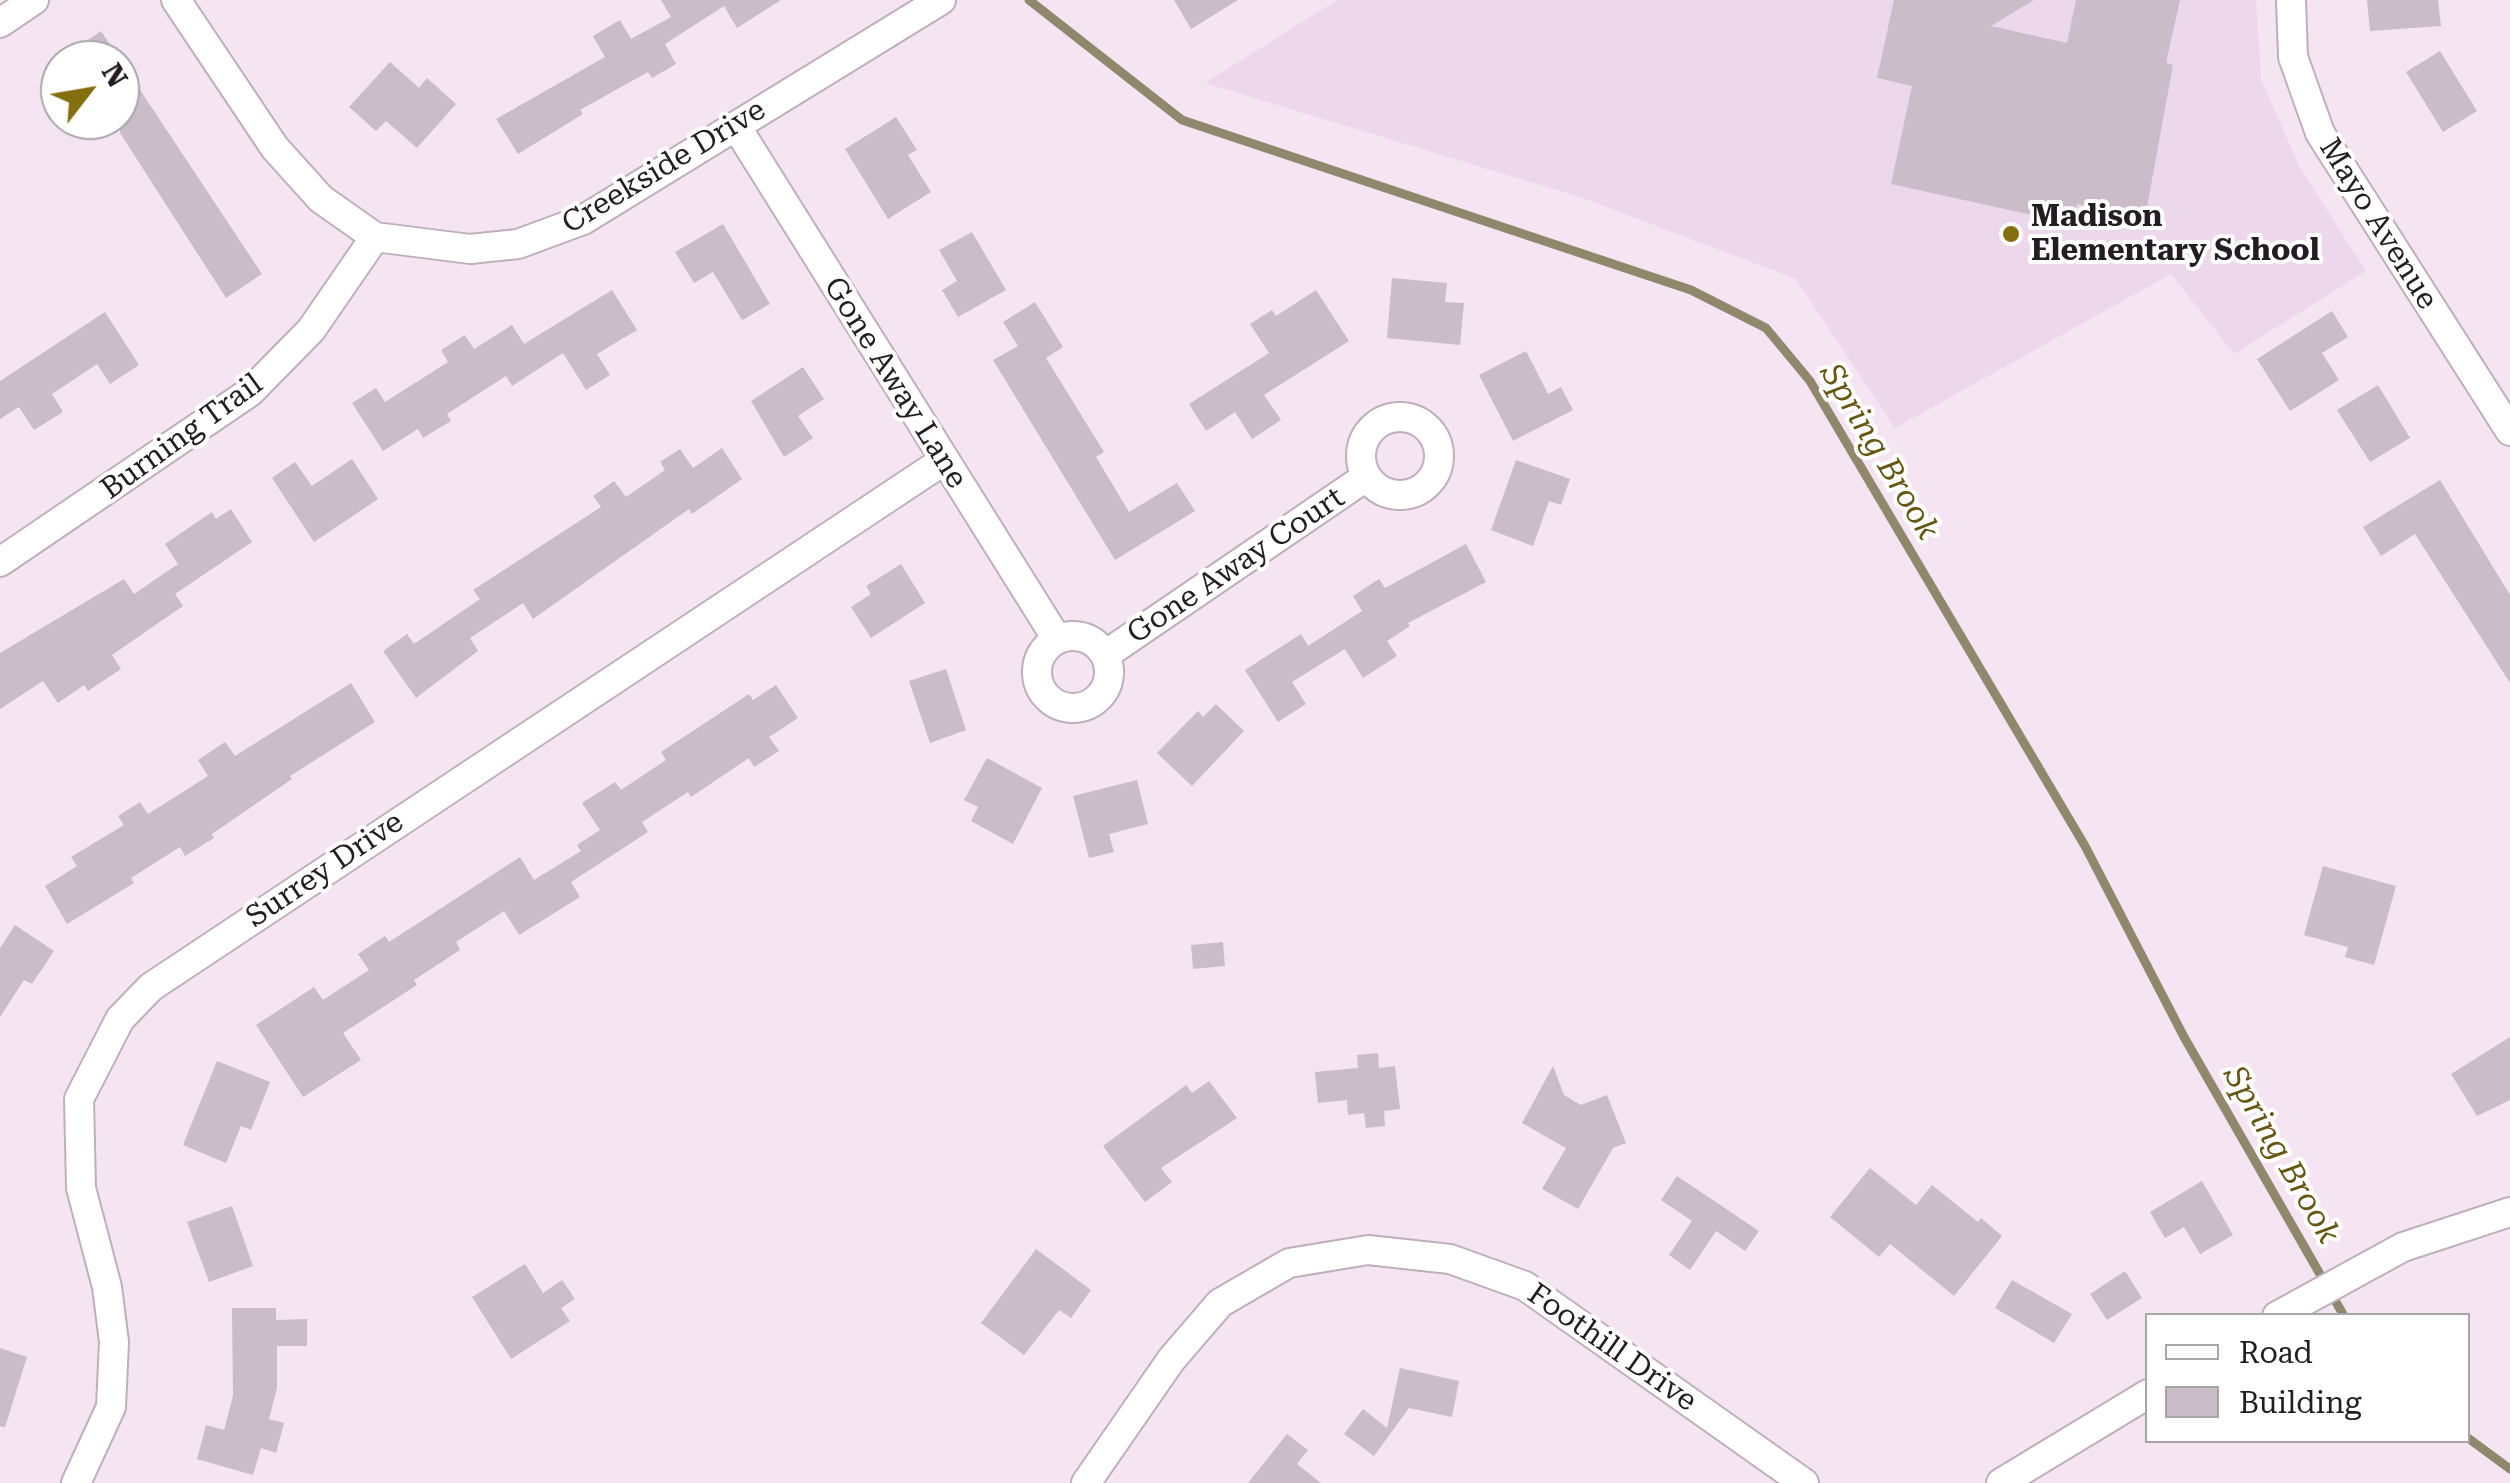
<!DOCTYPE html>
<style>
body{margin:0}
#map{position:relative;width:2510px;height:1483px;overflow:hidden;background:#f5e5f3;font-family:"Roboto Serif",serif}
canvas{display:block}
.legend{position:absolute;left:2145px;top:1313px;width:325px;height:130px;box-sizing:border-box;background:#fff;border:2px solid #a7a5a7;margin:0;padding:12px 18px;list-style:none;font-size:30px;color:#231d22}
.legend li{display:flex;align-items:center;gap:20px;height:50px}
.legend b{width:50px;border:2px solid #a7a5a7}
.north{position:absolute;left:40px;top:40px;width:100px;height:100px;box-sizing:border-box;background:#fff;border:2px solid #a7a5a7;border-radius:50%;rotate:59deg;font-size:28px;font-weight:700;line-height:40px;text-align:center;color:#231d22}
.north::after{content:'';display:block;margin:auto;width:35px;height:45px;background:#836f0e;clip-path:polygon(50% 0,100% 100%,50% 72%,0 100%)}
</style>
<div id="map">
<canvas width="2510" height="1483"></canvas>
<ul class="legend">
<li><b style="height:12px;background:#fff"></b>Road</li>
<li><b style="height:28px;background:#cbbcc9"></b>Building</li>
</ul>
<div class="north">N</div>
</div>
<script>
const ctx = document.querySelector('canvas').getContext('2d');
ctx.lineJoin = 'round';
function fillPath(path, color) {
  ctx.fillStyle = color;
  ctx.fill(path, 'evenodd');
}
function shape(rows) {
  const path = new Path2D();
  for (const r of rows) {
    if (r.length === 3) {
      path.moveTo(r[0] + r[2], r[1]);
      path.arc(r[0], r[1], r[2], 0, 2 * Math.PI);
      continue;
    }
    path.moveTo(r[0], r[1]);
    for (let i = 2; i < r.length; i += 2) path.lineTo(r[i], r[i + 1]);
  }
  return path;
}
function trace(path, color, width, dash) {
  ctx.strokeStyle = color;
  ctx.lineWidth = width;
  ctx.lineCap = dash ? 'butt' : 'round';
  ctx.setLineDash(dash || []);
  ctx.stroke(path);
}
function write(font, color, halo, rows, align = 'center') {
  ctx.font = font + ' "Roboto Serif",serif';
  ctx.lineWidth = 8;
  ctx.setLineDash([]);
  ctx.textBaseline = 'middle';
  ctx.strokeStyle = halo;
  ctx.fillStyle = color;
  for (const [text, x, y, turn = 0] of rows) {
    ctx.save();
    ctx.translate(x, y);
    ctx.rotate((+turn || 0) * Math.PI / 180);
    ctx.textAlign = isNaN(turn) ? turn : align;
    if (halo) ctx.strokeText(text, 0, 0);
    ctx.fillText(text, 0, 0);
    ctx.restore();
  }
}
fillPath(shape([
 [1337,0,2256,0,2261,79,2300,168,2366,271,2234,354,2171,274,1895,428,1796,279,1583,198,1205,83]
]), '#edd7ea');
trace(shape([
 [1029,0,1182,120,1691,290,1766,328,1810,381,2085,846,2184,1037,2344,1316],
 [2468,1438,2510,1469]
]), '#90886d', 9);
fillPath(shape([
 [661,0,781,0,737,28,724,6,665,44,676,64,652,78,648,72,580,110,583,114,518,154,496,119,605,57,593,36,620,20,631,39,671,17],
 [1174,0,1238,0,1191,29],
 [1894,0,2034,0,1991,26,2067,43,2076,0,2180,0,2166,63,2173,65,2145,218,2077,204,2073,224,1891,184,1912,86,1877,78],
 [2367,0,2438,0,2441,26,2370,31],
 [101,31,262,274,226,298,120,133,120,60,58,60],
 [2440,51,2477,111,2443,132,2406,72],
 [390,62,419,88,427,78,456,104,417,148,386,121,376,131,349,107],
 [896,117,917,150,908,155,931,192,888,219,845,149],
 [723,224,770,304,742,320,713,272,694,283,675,252],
 [972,232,1006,290,958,317,942,290,957,281,939,250],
 [1392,278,1447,283,1445,302,1464,303,1460,345,1387,338],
 [612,290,637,330,597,354,610,375,586,390,563,353,512,386,506,376,447,414,451,421,423,438,418,429,383,451,352,403,376,388,385,402,448,362,441,350,465,335,474,349,512,325,524,344],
 [1316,290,1349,341,1264,395,1281,420,1252,439,1235,412,1206,431,1189,404,1269,353,1250,324,1272,310,1276,316],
 [1035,302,1063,347,1046,358,1104,452,1096,457,1129,512,1177,483,1195,511,1115,560,993,360,1018,346,1003,322],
 [2332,311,2348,337,2322,353,2339,380,2290,411,2257,359],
 [105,312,139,365,110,384,97,364,52,394,63,412,34,430,19,407,0,419,0,381],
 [1526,351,1548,394,1561,387,1573,410,1513,441,1479,375],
 [803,367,824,399,798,416,813,438,784,457,751,401],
 [2378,385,2410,438,2370,462,2337,410],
 [722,448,742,479,692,514,689,509,533,619,523,603,470,638,478,651,416,698,383,651,407,634,414,644,480,599,473,590,601,507,593,496,614,481,626,497,665,470,660,462,680,449,693,468],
 [352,459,378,499,314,542,272,478,295,462,312,486],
 [1516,460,1570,479,1561,505,1549,501,1533,546,1491,530],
 [2440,480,2510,595,2510,683,2415,534,2381,556,2363,527],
 [231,509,252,542,175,594,183,606,112,655,121,669,88,691,84,685,58,703,43,681,0,709,0,653,124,579,134,594,178,564,165,544,212,512,216,519],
 [1466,544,1486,582,1408,623,1410,626,1387,641,1397,656,1363,678,1345,649,1292,682,1306,704,1278,722,1245,670,1301,634,1308,646,1362,611,1353,596,1379,579,1385,588],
 [901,564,925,603,871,638,851,607,871,594,866,586],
 [946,669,966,730,930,743,909,681],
 [351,683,375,722,290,776,292,779,212,834,214,838,185,856,180,847,131,878,134,883,67,924,45,886,77,866,71,857,124,825,118,816,140,802,148,814,208,776,198,760,225,742,235,756],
 [776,685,798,718,769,737,779,751,754,767,749,758,691,797,688,792,642,822,648,832,571,882,580,897,519,935,504,911,456,942,460,950,414,980,417,985,343,1033,361,1060,303,1097,256,1025,314,987,323,1000,369,970,358,954,385,936,389,942,520,857,534,880,581,851,577,845,600,830,582,803,615,782,621,790,666,760,661,752,749,694,753,700],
 [1216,704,1244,731,1192,786,1157,753,1198,711,1203,717],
 [987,758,1042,788,1013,844,971,821,978,807,964,800],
 [1137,780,1148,824,1109,834,1114,852,1089,858,1073,796],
 [2323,866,2396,886,2374,965,2345,957,2348,947,2304,935],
 [15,925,54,951,32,984,24,980,0,1017,0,948],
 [1223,942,1225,966,1193,969,1191,945],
 [2510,1037,2510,1100,2477,1116,2451,1074],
 [1378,1053,1379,1068,1395,1066,1400,1109,1384,1111,1385,1126,1366,1128,1364,1113,1348,1115,1347,1100,1318,1103,1315,1072,1358,1068,1357,1055],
 [217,1061,270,1082,251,1130,241,1126,226,1163,183,1145],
 [1553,1066,1564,1095,1581,1105,1607,1095,1626,1143,1613,1148,1578,1209,1542,1189,1566,1148,1522,1123],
 [1209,1081,1237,1118,1161,1168,1172,1182,1145,1202,1103,1146,1186,1085,1192,1093],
 [1870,1168,1916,1205,1932,1185,1978,1222,1981,1218,2002,1236,1954,1296,1890,1244,1879,1257,1830,1217],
 [1677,1176,1759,1231,1745,1251,1716,1231,1690,1270,1669,1255,1692,1221,1661,1200],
 [2202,1181,2233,1235,2200,1254,2184,1227,2165,1238,2150,1212],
 [232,1206,253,1266,209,1282,187,1222],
 [1036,1249,1091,1290,1071,1318,1059,1310,1024,1355,981,1323],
 [525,1264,543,1293,562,1280,575,1299,561,1308,570,1321,511,1359,472,1297],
 [2125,1271,2142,1298,2107,1320,2090,1294],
 [2012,1280,2072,1314,2054,1343,1995,1308],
 [232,1308,276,1308,276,1320,307,1319,307,1346,277,1346,277,1388,269,1419,284,1423,276,1453,261,1448,253,1475,197,1459,206,1425,224,1430,233,1396],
 [0,1348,27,1357,5,1427,0,1426],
 [1400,1368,1459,1381,1452,1417,1409,1408,1374,1456,1344,1434,1363,1409,1387,1428],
 [1287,1434,1308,1450,1297,1464,1321,1483,1248,1483]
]), '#cbbcc9');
const minor = shape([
 [176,0,275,148,321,199,375,237,470,249,518,244,583,220,941,0],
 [2291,0,2293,57,2320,133,2510,431],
 [0,23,34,0],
 [736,126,1057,639],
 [1400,456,39],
 [0,562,250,392,311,330,375,237],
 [1073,672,36],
 [1105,655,1366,477],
 [2277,1316,2403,1247,2510,1212],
 [76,1483,111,1407,114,1342,107,1287,81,1188,79,1099,120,1019,151,987,943,461],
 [1086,1483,1171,1360,1220,1303,1289,1263,1368,1250,1450,1259,1525,1286,1804,1483],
 [2001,1483,2148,1394]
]);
trace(minor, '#beafbb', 32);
trace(minor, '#fff', 28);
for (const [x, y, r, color] of [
 [2011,234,10,"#836f0e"]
]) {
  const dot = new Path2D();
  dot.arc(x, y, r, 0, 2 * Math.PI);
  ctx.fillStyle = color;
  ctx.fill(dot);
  trace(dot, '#fff', 4);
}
write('30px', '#231d22', '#fff', [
 ["Creekside Drive",664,167,-31],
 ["Mayo Avenue",2378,224,58],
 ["Gone Away Lane",895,383,58],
 ["Burning Trail",182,437,-36],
 ["Gone Away Court",1236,566,-34],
 ["Surrey Drive",325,870,-34],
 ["Foothill Drive",1612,1348,35]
]);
write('bold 30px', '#231d22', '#fff', [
 ["Madison",2031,217],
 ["Elementary School",2031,251]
], 'left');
write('italic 32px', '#655713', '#fff', [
 ["Spring Brook",1879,452,59],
 ["Spring Brook",2281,1155,60]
]);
</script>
